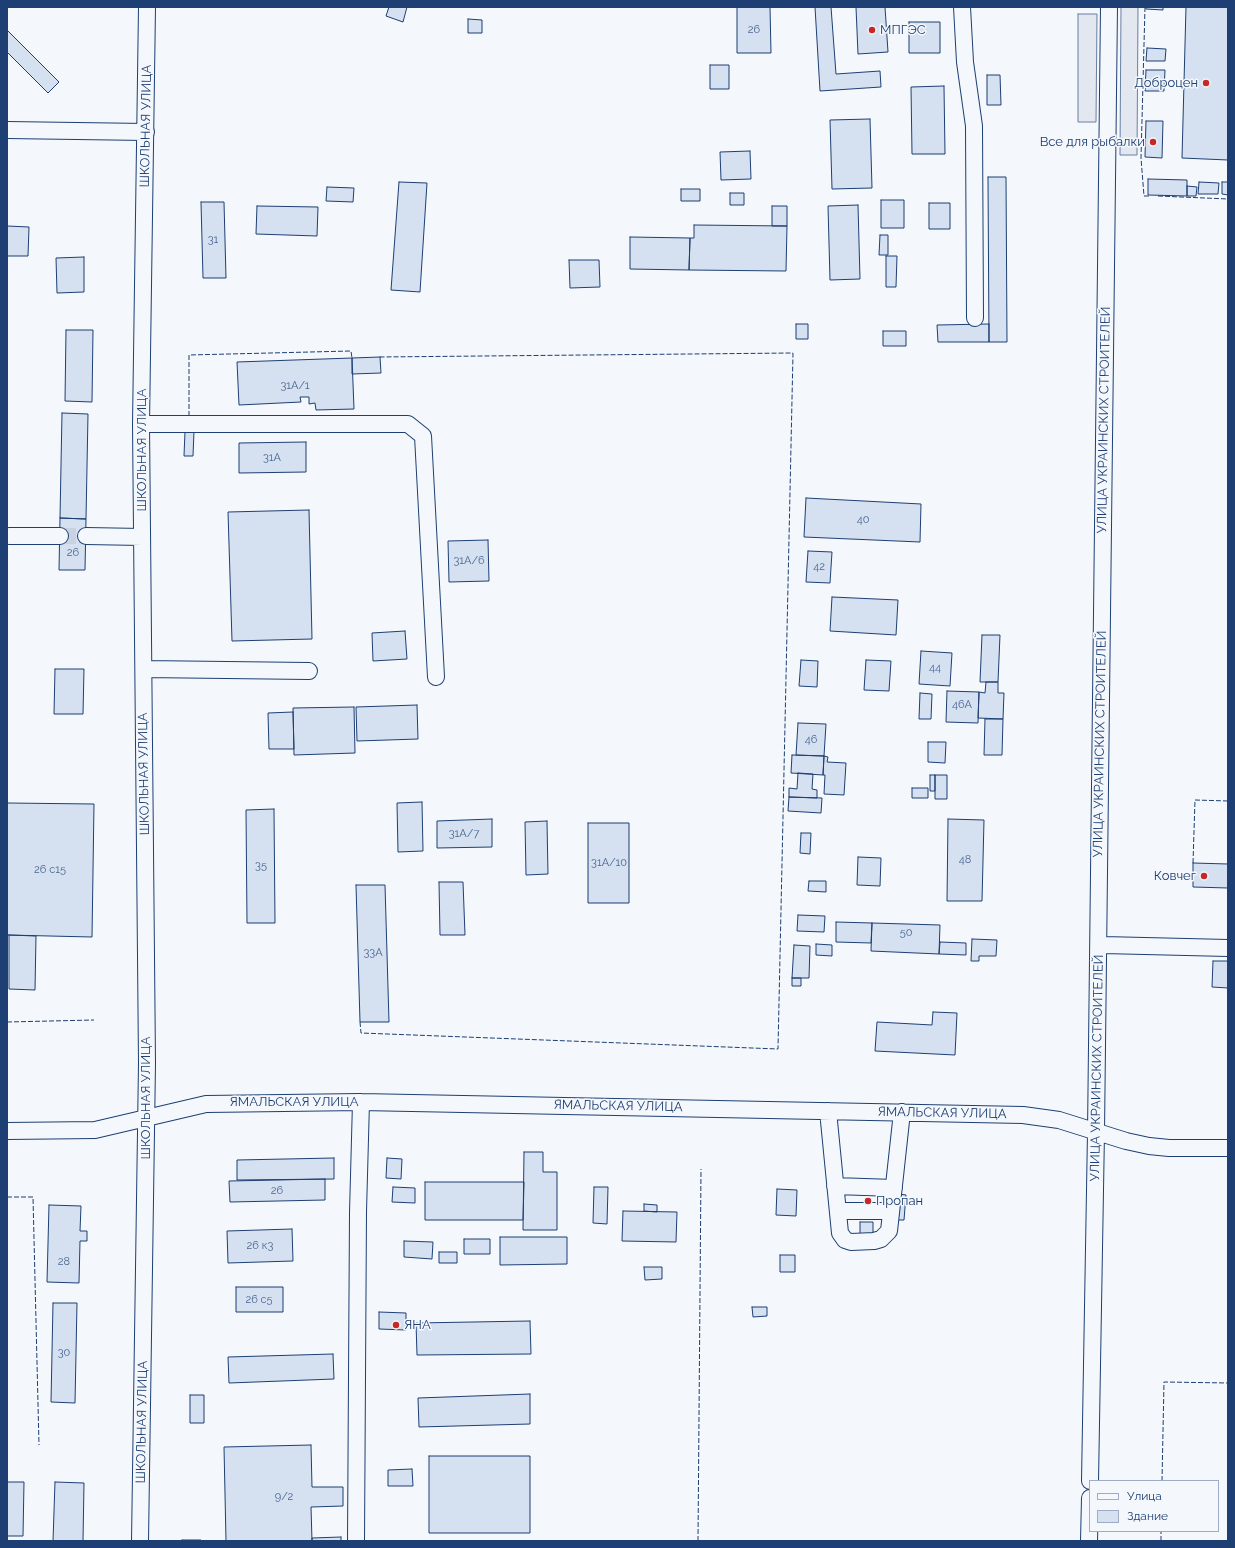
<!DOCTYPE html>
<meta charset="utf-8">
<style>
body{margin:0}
#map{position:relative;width:1235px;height:1548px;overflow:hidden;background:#f4f7fb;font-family:Raleway,sans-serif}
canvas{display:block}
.frame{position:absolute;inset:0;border:8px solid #1d3f73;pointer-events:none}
.legend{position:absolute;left:1089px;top:1480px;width:130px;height:52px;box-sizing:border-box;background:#f4f7fb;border:1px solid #9eadc5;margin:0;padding:5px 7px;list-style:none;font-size:12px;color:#1d3f73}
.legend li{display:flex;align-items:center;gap:8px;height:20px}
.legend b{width:20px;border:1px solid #9eadc5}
</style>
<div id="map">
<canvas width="1235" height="1548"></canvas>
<div class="frame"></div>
<ul class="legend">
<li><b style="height:5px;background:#f4f7fb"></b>Улица</li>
<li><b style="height:11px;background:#d5e0f0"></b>Здание</li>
</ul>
</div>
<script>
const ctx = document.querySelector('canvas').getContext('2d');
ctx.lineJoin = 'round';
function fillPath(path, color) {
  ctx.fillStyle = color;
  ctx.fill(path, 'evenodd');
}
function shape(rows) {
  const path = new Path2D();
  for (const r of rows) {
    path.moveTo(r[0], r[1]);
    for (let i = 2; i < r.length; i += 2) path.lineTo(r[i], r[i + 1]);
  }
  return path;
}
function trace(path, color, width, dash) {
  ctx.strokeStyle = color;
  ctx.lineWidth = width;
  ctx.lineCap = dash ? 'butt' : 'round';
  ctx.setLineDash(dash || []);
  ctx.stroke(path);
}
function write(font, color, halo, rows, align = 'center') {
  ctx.font = font + ' Raleway,sans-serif';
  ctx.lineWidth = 3;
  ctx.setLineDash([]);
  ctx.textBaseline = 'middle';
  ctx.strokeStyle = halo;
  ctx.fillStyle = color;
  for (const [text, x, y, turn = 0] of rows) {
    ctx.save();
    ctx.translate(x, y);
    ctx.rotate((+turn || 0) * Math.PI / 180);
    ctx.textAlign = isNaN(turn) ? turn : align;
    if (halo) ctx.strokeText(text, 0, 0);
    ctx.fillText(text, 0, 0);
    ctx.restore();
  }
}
const parking = shape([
 [1121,7,1138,7,1137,155,1120,155,1121,7],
 [1078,14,1097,14,1096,122,1078,122,1078,14]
]);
fillPath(parking, '#e3e8f0');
trace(parking, '#687fa3', 1);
const building = shape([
 [389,7,407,7,403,22,386,16,389,7],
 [737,7,770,7,771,53,737,53,737,7],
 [815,7,831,7,836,74,880,71,881,87,820,91,815,7],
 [856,7,885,7,888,52,858,54,856,7],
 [1146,7,1163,7,1163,10,1146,9,1146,7],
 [1186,7,1228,7,1228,160,1182,158,1186,7],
 [468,19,482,20,482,33,468,33,468,19],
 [909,22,940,22,940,53,909,53,909,22],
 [7,30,59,82,48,93,7,52,7,30],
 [1147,48,1166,49,1165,61,1146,61,1147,48],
 [710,65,729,65,729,89,710,89,710,65],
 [1146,70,1165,70,1164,91,1145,91,1146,70],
 [987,75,1000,75,1001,105,987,105,987,75],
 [944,86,945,154,912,154,911,87,944,86],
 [870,119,872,188,832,189,830,120,870,119],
 [1146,121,1163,121,1162,158,1145,157,1146,121],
 [750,151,751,179,721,180,720,152,750,151],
 [988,177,1006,177,1007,342,989,342,988,177],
 [1148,179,1187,180,1187,196,1148,195,1148,179],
 [399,182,427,183,420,292,391,290,399,182],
 [1199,182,1219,183,1218,194,1198,194,1199,182],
 [1222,182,1228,182,1228,195,1222,194,1222,182],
 [1187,186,1197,187,1196,196,1187,196,1187,186],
 [327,187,354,188,353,202,326,201,327,187],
 [681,189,700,189,700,201,681,201,681,189],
 [730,193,744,193,744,205,730,205,730,193],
 [881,200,904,200,904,228,881,228,881,200],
 [201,202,224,202,226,278,203,278,201,202],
 [929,203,950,203,950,229,929,229,929,203],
 [858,205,860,279,830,280,828,206,858,205],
 [257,206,318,207,317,236,256,234,257,206],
 [772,206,787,206,787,226,772,226,772,206],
 [694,225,787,226,786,271,689,270,690,238,694,238,694,225],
 [7,226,29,227,28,256,7,256,7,226],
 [880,235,888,235,888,255,879,255,880,235],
 [630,237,690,238,689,270,630,269,630,237],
 [886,256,897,256,896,287,886,287,886,256],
 [84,257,84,292,57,293,56,258,84,257],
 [569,260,599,260,600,287,570,288,569,260],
 [796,324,808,324,808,339,796,339,796,324],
 [989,324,989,342,938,342,937,325,989,324],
 [66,330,93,330,92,402,65,401,66,330],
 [883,331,906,331,906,346,883,346,883,331],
 [380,357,381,373,352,374,352,358,380,357],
 [352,358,354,409,316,410,315,403,309,404,309,397,300,397,301,402,239,405,237,362,352,358],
 [62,413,88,414,86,519,60,518,62,413],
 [185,431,194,431,193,456,184,456,185,431],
 [306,442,306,472,239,473,239,443,306,442],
 [806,498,921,504,920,542,804,537,806,498],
 [309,510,312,639,232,641,228,512,309,510],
 [60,518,86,519,85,570,59,570,60,518],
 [488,540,489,581,449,582,448,541,488,540],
 [808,551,832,552,830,583,806,582,808,551],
 [832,597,898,600,896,635,830,631,832,597],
 [405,631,407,659,373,661,372,633,405,631],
 [982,635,1000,635,998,682,980,682,982,635],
 [921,651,952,653,950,686,919,684,921,651],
 [801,660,818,661,817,687,799,686,801,660],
 [866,660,891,661,889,691,864,690,866,660],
 [55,669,84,669,83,714,54,714,55,669],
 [986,682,998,682,998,693,1004,693,1003,719,978,718,979,692,985,693,986,682],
 [947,691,979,692,978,723,946,722,947,691],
 [920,693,932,694,931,719,919,719,920,693],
 [417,705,418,739,357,741,356,707,417,705],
 [354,707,355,753,294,755,293,708,354,707],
 [293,712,294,749,269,749,268,713,293,712],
 [985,719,1003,719,1002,755,984,755,985,719],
 [798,723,826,724,824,756,796,755,798,723],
 [928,742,946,742,945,763,928,762,928,742],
 [792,755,824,756,823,775,791,773,792,755],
 [824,756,828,757,827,762,846,763,844,795,824,794,825,775,823,775,824,756],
 [798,773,813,774,812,789,817,790,817,798,789,797,789,788,797,789,798,773],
 [930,775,935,775,935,791,930,791,930,775],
 [935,775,947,775,947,799,935,799,935,775],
 [912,788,928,788,928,798,912,798,912,788],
 [789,797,822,798,821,813,788,811,789,797],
 [422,802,423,851,398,852,397,803,422,802],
 [7,803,94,804,92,937,7,935,7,803],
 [274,809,275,923,247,923,246,810,274,809],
 [492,819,492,847,437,848,437,821,492,819],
 [948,819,984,820,982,901,947,901,948,819],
 [547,821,548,874,526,875,525,822,547,821],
 [588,823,629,823,629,903,588,903,588,823],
 [801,833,811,833,810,854,800,853,801,833],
 [858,857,881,858,880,886,857,885,858,857],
 [1193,863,1228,864,1228,888,1193,887,1193,863],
 [809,881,826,881,826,892,808,891,809,881],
 [439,882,463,882,465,935,440,935,439,882],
 [356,885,385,885,389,1022,360,1022,356,885],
 [798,915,825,916,824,932,797,931,798,915],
 [836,922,872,923,871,943,836,942,836,922],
 [872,923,940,925,939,954,871,951,872,923],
 [9,935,36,936,35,990,9,989,9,935],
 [972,939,997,940,996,956,979,956,979,961,971,961,972,939],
 [940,942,966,943,966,955,939,954,940,942],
 [816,944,832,945,832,956,816,955,816,944],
 [794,945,810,946,809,978,792,978,794,945],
 [1213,961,1228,961,1228,988,1212,987,1213,961],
 [792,978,801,978,801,986,792,986,792,978],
 [933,1012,957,1013,955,1055,875,1051,877,1022,932,1025,933,1012],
 [524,1152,543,1152,543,1172,557,1172,557,1230,523,1230,524,1152],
 [334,1158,334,1179,237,1180,237,1160,334,1158],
 [387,1158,402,1159,401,1179,386,1178,387,1158],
 [325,1179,325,1200,230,1202,229,1181,325,1179],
 [425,1182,524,1182,523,1220,425,1220,425,1182],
 [393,1187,415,1188,415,1203,392,1202,393,1187],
 [594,1187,608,1187,607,1224,593,1223,594,1187],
 [777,1189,797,1190,796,1216,776,1215,777,1189],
 [899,1194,906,1195,904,1220,897,1220,899,1194],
 [644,1204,657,1205,657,1212,644,1211,644,1204],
 [49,1205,81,1206,80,1231,87,1231,87,1241,80,1241,79,1283,47,1282,49,1205],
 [623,1211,677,1212,676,1242,622,1241,623,1211],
 [860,1222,873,1222,873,1237,860,1237,860,1222],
 [292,1229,293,1261,228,1263,227,1231,292,1229],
 [500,1237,567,1237,567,1264,500,1265,500,1237],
 [464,1239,490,1239,490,1254,464,1254,464,1239],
 [404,1241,433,1242,432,1259,404,1257,404,1241],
 [439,1252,457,1252,457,1263,439,1263,439,1252],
 [780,1255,795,1255,795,1272,780,1272,780,1255],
 [644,1267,662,1267,662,1279,645,1280,644,1267],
 [236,1287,283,1287,283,1312,236,1312,236,1287],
 [53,1303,77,1303,75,1403,51,1402,53,1303],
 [752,1307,767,1307,767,1316,753,1317,752,1307],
 [379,1312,406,1313,406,1330,379,1329,379,1312],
 [530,1321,531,1354,417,1355,416,1323,530,1321],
 [333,1354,334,1379,229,1383,228,1357,333,1354],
 [530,1394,530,1424,419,1427,418,1398,530,1394],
 [190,1395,204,1395,204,1423,190,1423,190,1395],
 [311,1445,312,1487,343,1487,343,1506,311,1507,312,1541,226,1541,224,1447,311,1445],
 [429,1456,530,1456,530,1533,429,1533,429,1456],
 [412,1469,413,1486,388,1486,388,1470,412,1469],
 [7,1482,24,1482,23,1536,7,1536,7,1482],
 [55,1482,84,1483,83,1541,53,1541,55,1482],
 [341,1537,341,1541,312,1541,312,1538,341,1537],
 [182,1540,201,1540,201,1541,182,1541,182,1540]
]);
fillPath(building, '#d5e0f0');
trace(building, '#1d3f73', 1);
trace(shape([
 [60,536,86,536]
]), '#c9d2e0', 16, [16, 8]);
const minor = shape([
 [962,7,965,62,974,126,975,318],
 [7,130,146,132],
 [141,424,408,424,423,436,436,677],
 [9,536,60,536],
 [86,536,142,537],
 [144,669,309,671],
 [1103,945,1228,948],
 [828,1111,840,1233,845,1240,851,1242,874,1241,881,1239,889,1231,902,1112],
 [7,1131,95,1130,206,1104,361,1102,1023,1115,1059,1120,1126,1141,1149,1146,1169,1148,1228,1148],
 [835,1186,894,1188],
 [838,1211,891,1211],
 [1090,1481,1096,1132,1109,7],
 [140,1541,147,1063,141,424,147,7],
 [356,1541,358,1212,361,1102],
 [1089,1541,1090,1498]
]);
trace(minor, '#1d3f73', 18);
trace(minor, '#f4f7fb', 16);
trace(shape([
 [1145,7,1141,158,1144,196,1150,196],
 [1158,196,1228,199],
 [189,416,189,355,351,351,352,358],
 [1193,863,1195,800,1228,801],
 [7,1022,94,1020],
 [360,1022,361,1033,778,1049,793,353,380,357],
 [7,1197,33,1197,39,1445],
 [1162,1481,1164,1382,1228,1383],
 [698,1541,701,1169],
 [1161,1541,1161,1531]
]), '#1d3f73', 1, [5, 2]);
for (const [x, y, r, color] of [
 [872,30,4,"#c62828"],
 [1206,83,4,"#c62828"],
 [1153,142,4,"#c62828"],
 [1204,876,4,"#c62828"],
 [868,1201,4,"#c62828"],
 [396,1325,4,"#c62828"]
]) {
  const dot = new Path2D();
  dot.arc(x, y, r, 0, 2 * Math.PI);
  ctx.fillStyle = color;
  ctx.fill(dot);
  trace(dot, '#f4f7fb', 1.5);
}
write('11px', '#4b6792', null, [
 ["26",754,30],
 ["31",213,240],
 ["31А/1",295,386],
 ["31А",272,458],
 ["40",863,520],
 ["26",73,553],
 ["31А/6",469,561],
 ["42",819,567],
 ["44",935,668],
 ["46А",962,705],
 ["46",811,740],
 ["31А/7",464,834],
 ["48",965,860],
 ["31А/10",609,863],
 ["35",261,866],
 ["26 c15",50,870],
 ["50",906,933],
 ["33А",373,953],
 ["26",277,1191],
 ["26 к3",260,1246],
 ["28",64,1262],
 ["26 с5",259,1300],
 ["30",64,1353],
 ["9/2",284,1497]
]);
write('13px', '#1d3f73', '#f4f7fb', [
 ["МПГЭС",880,30],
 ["Доброцен",1198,83,"right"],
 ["Все для рыбалки",1145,142,"right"],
 ["Ковчег",1196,876,"right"],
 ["Пропан",876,1201],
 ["ЯНА",404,1325]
], 'left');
write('13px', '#1d3f73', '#f4f7fb', [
 ["ШКОЛЬНАЯ УЛИЦА",146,126,-89],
 ["УЛИЦА УКРАИНСКИХ СТРОИТЕЛЕЙ",1104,420,-89],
 ["ШКОЛЬНАЯ УЛИЦА",142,450,-90],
 ["УЛИЦА УКРАИНСКИХ СТРОИТЕЛЕЙ",1100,744,-89],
 ["ШКОЛЬНАЯ УЛИЦА",144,774,-91],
 ["УЛИЦА УКРАИНСКИХ СТРОИТЕЛЕЙ",1097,1068,-89],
 ["ШКОЛЬНАЯ УЛИЦА",146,1098,-90],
 ["ЯМАЛЬСКАЯ УЛИЦА",294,1102],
 ["ЯМАЛЬСКАЯ УЛИЦА",618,1106,1],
 ["ЯМАЛЬСКАЯ УЛИЦА",942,1113,1],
 ["ШКОЛЬНАЯ УЛИЦА",142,1422,-89]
]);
</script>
